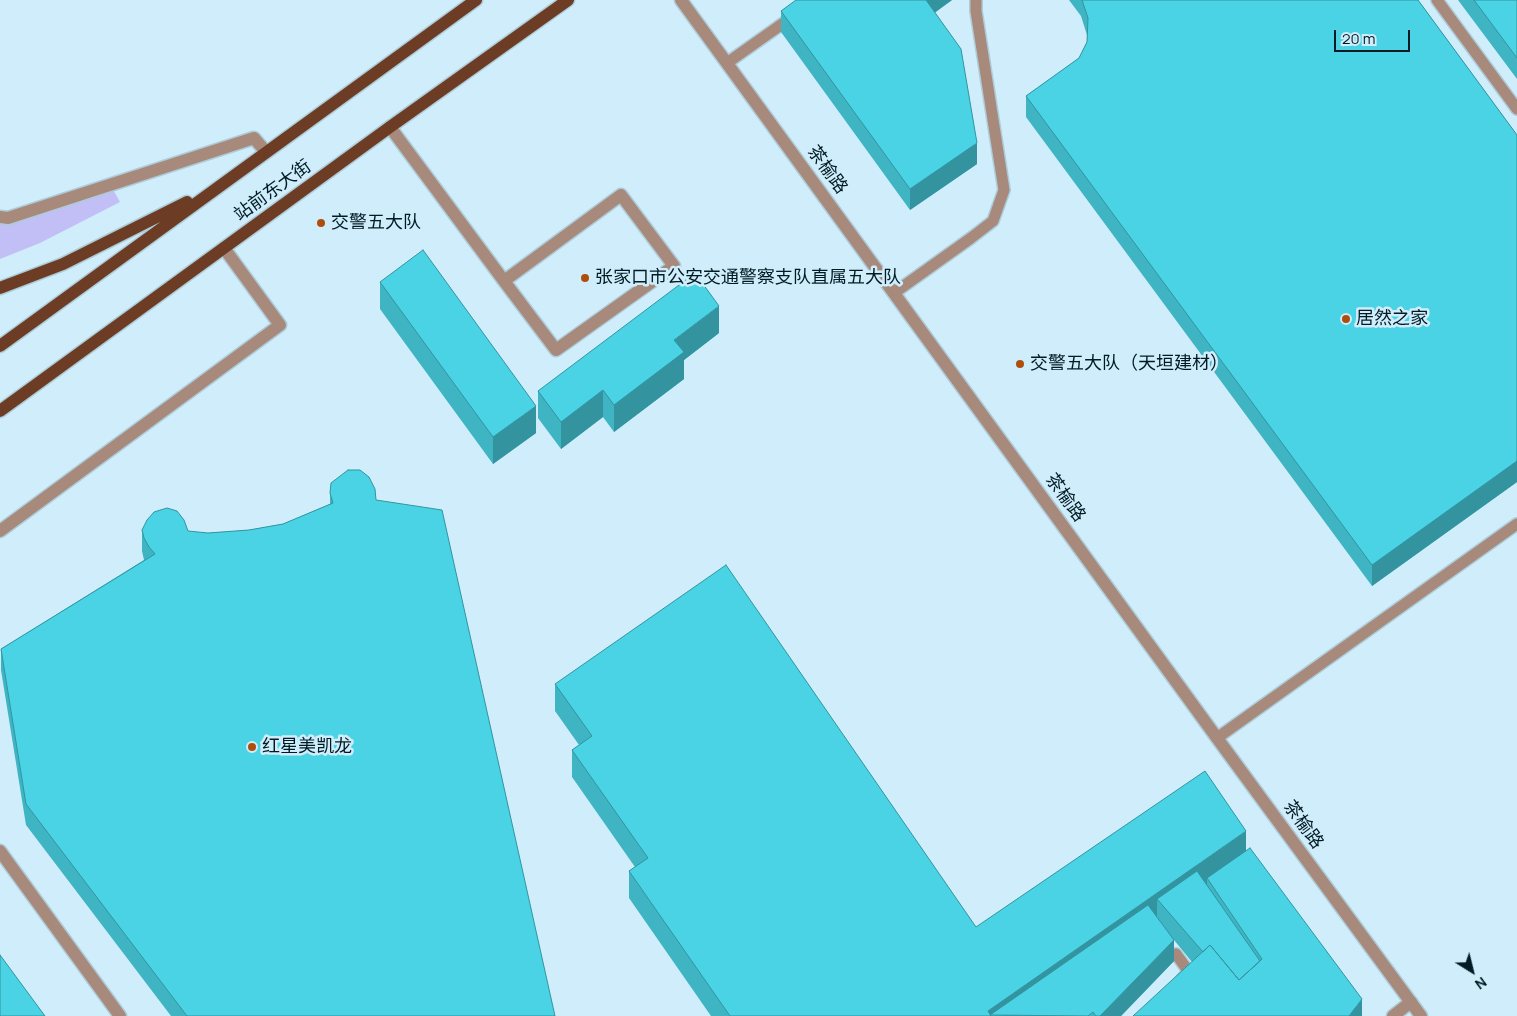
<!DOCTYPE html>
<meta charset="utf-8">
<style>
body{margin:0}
#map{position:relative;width:1517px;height:1016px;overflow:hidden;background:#cfedfb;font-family:Manrope,sans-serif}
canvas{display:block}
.north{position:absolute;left:1447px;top:946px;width:50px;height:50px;-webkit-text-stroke:4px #cfedfb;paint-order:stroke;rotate:144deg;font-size:14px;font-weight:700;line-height:20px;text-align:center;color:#021a23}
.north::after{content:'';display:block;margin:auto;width:18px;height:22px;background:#021a23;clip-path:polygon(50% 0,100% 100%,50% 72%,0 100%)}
.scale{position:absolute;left:1334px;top:30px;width:76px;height:22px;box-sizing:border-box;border:2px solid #021a23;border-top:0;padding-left:6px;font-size:15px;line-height:18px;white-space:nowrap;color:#021a23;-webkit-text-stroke:4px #cfedfb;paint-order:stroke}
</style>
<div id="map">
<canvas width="1517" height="1016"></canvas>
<div class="north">N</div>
<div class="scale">20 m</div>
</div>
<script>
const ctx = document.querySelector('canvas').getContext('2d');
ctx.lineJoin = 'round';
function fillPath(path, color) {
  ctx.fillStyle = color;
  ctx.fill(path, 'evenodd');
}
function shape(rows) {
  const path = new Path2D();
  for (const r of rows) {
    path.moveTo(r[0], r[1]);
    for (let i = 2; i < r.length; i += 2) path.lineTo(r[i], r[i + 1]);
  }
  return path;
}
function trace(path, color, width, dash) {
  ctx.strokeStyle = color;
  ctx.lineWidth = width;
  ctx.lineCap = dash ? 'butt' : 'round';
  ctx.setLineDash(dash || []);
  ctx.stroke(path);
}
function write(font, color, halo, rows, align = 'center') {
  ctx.font = font + ' Manrope,"Noto Sans SC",sans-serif';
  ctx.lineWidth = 5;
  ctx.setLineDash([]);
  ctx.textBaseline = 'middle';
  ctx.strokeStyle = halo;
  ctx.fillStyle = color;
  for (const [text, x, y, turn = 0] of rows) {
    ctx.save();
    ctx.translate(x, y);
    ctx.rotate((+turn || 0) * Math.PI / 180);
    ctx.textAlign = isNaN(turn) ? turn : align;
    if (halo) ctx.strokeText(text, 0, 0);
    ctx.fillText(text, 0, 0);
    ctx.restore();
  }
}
fillPath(shape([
 [110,184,120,202,40,243,0,259,0,217]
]), '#c2bff7');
const service = shape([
 [1437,0,1517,109],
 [727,63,816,0],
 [894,293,971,238,993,221,1004,190,976,11,976,0],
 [1217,738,1517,524],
 [1176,954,1189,972,1182,979]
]);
const minor = shape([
 [390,127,504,281,556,350,674,266,621,195,504,281],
 [1393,1016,1411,1002]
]);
const tertiary = shape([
 [681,0,1217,738,1421,1016],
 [0,217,8,218,254,138,266,152],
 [0,531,280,325,224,248],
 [0,851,120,1016]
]);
const primary = shape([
 [0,288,63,264,187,202],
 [0,346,476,0],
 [0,411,390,127,568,0]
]);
trace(service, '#aecbd8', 14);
trace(minor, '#aecbd8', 15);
trace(tertiary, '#aecbd8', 15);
trace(primary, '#aecbd8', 15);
trace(service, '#a78a7c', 11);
trace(minor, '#a78a7c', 12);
trace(tertiary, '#a78a7c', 12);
trace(primary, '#6c3d24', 12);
fillPath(shape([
 [952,0,935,12,977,164,910,210,781,32,781,11],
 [1069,0,1418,0,1517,135,1517,482,1372,586,1026,117,1026,96,1079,58,1087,42,1087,35,1081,16],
 [1458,0,1517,0,1517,79],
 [380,282,536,433,493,464,380,309],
 [719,333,684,360,684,379,614,432,603,417,561,449,538,418,538,391],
 [330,493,376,500,555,1016,171,1016,26,825,1,670,1,649,144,560,142,551,142,530,208,533,249,530,283,524,330,504],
 [555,684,976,927,1246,851,1362,1016,1192,962,1174,940,1174,961,1121,1016,711,1016,629,898,629,871,635,867,572,777,572,750,579,745,555,711]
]), '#3fb5c4');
fillPath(shape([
 [925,0,952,0,925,20],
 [977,143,977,164,910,210,910,189],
 [719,306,719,333,684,360,684,379,614,432,614,405,674,340],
 [603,390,603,417,561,449,561,422],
 [536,406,536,433,493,464,493,437],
 [1517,461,1517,482,1372,586,1372,565],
 [1246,831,1246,858,1207,878,1207,885,1157,899,1157,920,1020,1016,988,1016,988,1011],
 [1174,940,1174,961,1121,1016,1100,1016],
 [1362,999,1362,1016,1349,1016]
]), '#3394a0');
const building = shape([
 [796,0,926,0,961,49,977,143,910,189,781,11,796,0],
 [1082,0,1418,0,1517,135,1517,461,1372,565,1026,96,1079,58,1087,42,1088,18,1082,0],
 [1474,0,1517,0,1517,58,1474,0],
 [423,250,536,406,493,437,380,282,423,250],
 [695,273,719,306,674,340,684,352,614,405,603,390,561,422,538,391,695,273],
 [348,470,360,470,369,477,375,489,376,500,442,510,555,1016,187,1016,26,804,1,649,155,554,149,547,144,538,142,530,147,520,154,512,167,508,177,511,184,520,188,531,208,533,249,530,283,524,333,503,330,493,331,483,348,470],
 [726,565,976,927,1205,771,1246,831,988,1011,991,1016,730,1016,629,871,648,858,572,750,592,736,555,684,726,565],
 [1250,848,1362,999,1349,1016,1133,1016,1210,945,1239,980,1262,959,1207,878,1250,848],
 [1197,871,1260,961,1239,980,1210,945,1203,952,1157,899,1197,871],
 [1148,905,1174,940,1100,1016,1096,1016,1093,1012,1088,1016,990,1015,1148,905],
 [0,955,45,1016,0,1016,0,955]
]);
fillPath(building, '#49d3e4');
trace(building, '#3394a0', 1);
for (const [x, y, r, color] of [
 [321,223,5,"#af4e0b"],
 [585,278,5,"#af4e0b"],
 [1346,319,5,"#af4e0b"],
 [1020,364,5,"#af4e0b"],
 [252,747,5,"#af4e0b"]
]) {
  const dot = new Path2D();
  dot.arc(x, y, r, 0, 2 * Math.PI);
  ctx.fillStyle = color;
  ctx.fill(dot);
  trace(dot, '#cfedfb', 2);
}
write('18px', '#021a23', '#cfedfb', [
 ["茶榆路",827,170,54],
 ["站前东大街",273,191,-36],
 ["茶榆路",1065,498,54],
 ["茶榆路",1303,825,54]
]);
write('18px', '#021a23', '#cfedfb', [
 ["交警五大队",331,223],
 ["张家口市公安交通警察支队直属五大队",595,278],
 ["居然之家",1356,319],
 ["交警五大队（天垣建材）",1030,364],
 ["红星美凯龙",262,747]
], 'left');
</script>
